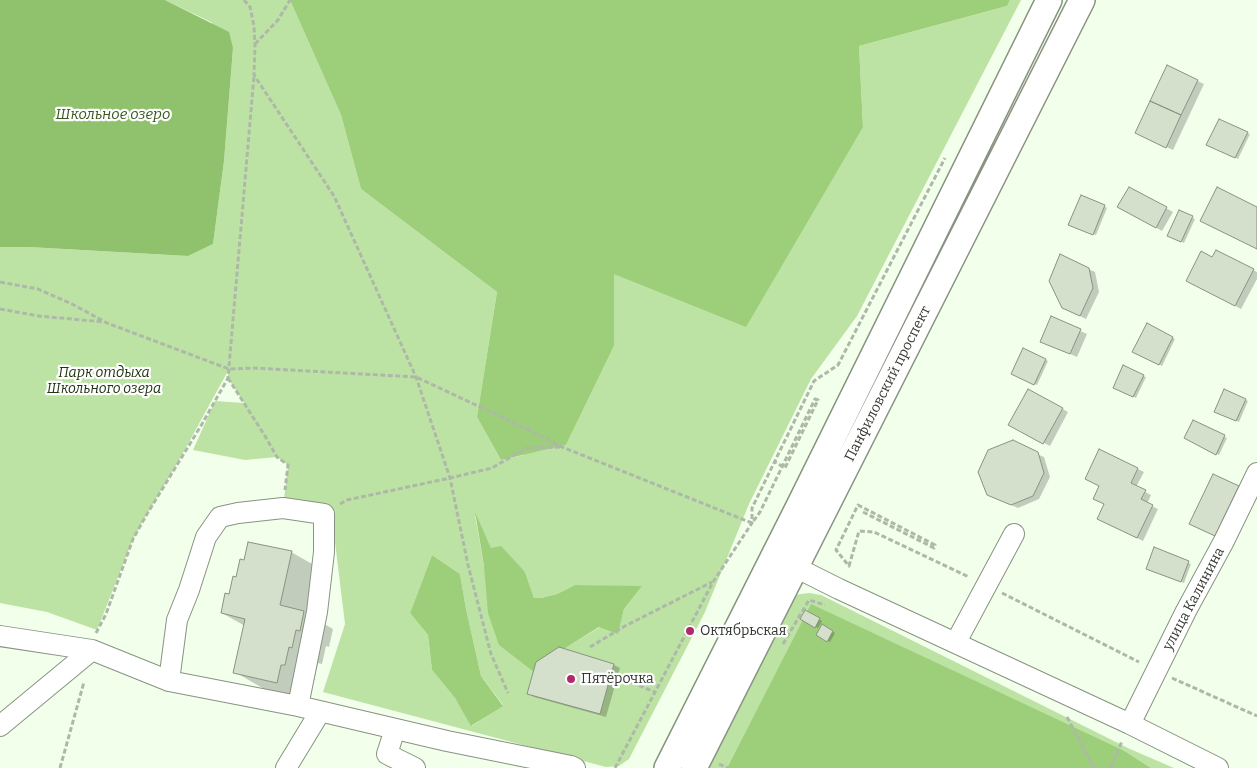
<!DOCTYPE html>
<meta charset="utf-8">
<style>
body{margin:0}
canvas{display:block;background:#f2ffeb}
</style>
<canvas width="1257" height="768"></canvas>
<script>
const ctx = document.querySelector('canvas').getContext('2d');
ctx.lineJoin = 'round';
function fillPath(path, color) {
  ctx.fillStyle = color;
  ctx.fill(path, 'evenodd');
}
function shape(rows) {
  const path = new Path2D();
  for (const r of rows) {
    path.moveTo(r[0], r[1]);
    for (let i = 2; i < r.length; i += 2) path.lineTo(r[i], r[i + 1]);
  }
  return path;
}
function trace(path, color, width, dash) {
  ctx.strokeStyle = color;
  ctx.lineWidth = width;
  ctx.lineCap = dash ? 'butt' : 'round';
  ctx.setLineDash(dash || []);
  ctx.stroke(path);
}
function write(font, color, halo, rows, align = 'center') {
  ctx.font = font + ' Bitter,serif';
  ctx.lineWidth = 4.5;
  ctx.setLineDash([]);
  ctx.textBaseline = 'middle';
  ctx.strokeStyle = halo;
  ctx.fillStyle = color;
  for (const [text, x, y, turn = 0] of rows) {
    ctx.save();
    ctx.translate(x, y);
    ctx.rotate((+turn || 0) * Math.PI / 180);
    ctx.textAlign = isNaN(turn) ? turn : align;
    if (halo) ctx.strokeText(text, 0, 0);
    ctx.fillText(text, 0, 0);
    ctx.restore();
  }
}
fillPath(shape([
 [165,0,290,0,341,115,361,189,497,292,477,417,501,460,524,455,524,454,526,454,566,445,614,346,614,273,863,127,859,46,1007,6,1010,0,1021,0,857,316,811,379,749,504,705,612,629,759,619,766,606,767,323,692,345,624,335,542,324,514,283,508,288,465,277,457,245,460,193,450,215,401,244,403,228,378,228,371,178,462,147,514,133,539,97,630,47,612,0,603,0,247,29,247,188,256,213,244,224,161,233,48,211,22],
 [475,515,491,548,525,572,534,598,541,598,557,594,575,585,641,587,624,609,618,633,600,627,567,647,547,663,484,566],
 [432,555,460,574,466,609,481,676,503,705,472,726,455,698,432,670,428,635,410,613],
 [809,593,821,595,1130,749,1174,768,1151,768,1123,750,811,605,727,768,709,768,786,605,794,595]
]), '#bde3a4');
fillPath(shape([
 [290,0,1010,0,1007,6,859,46,863,127,746,327,614,274,614,346,566,445,501,460,477,417,497,292,361,189,341,115],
 [475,512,491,548,501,546,525,572,534,598,541,598,557,594,575,585,642,586,624,609,618,634,599,627,567,647,534,672,499,645,488,613,484,566],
 [432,555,460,574,466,609,481,676,503,706,471,726,455,698,432,670,428,635,410,613],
 [811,604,1123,750,1151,768,727,768]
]), '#9dce79');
fillPath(shape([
 [0,0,165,0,229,32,233,48,224,161,213,244,188,256,29,247,0,247]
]), '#90c16d');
fillPath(shape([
 [1167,67,1204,84,1173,150,1142,136],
 [1247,133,1250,134,1238,159,1208,144],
 [1129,188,1173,212,1162,231,1119,207],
 [1104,206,1107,208,1096,235,1073,226],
 [1180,212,1195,219,1184,243,1169,235],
 [1217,251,1257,272,1257,279,1241,309,1187,280,1213,259],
 [1088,269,1095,272,1099,292,1086,319,1063,308],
 [1051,318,1087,334,1077,357,1048,344],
 [1147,325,1175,339,1162,366,1134,352],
 [1046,360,1048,361,1037,385,1015,375],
 [1143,376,1146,377,1136,398,1114,387],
 [1029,390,1068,412,1050,446,1010,425],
 [1246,400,1248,401,1239,422,1218,412],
 [1194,421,1227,438,1219,455,1185,438],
 [1037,454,1044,457,1050,477,1039,499,1018,508,995,498],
 [1138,469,1144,472,1136,487,1151,495,1147,504,1158,509,1143,541,1105,522],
 [1238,487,1244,491,1221,539,1197,527],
 [1155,549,1191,564,1184,583,1150,569],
 [291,552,321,569,311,616,333,629,329,647,326,646,322,664,318,663,314,681,311,681,307,699,264,689,235,672,245,626,222,613,245,561],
 [805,612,822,621,818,628,801,619],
 [822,626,835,633,830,642,817,635],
 [559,649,614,665,620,668,606,717,534,697,528,693]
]), '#0003');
const building = shape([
 [1167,65,1198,80,1181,115,1150,101,1167,65],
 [1150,101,1181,115,1166,148,1135,133,1150,101],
 [1219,119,1248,132,1235,158,1206,145,1219,119],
 [1129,187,1167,207,1156,228,1117,207,1129,187],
 [1217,187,1257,207,1257,249,1200,221,1217,187],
 [1081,195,1105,205,1093,235,1068,225,1081,195],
 [1179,210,1193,216,1181,242,1167,236,1179,210],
 [1216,250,1254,269,1235,306,1186,281,1201,251,1212,257,1216,250],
 [1060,254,1089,268,1093,288,1080,316,1062,308,1049,281,1060,254],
 [1051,316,1081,329,1070,354,1040,342,1051,316],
 [1147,323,1173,337,1159,365,1132,352,1147,323],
 [1023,348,1046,359,1034,385,1011,374,1023,348],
 [1123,365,1144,375,1133,397,1113,388,1123,365],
 [1028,389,1063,408,1043,444,1008,425,1028,389],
 [1224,389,1246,399,1236,421,1214,412,1224,389],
 [1193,420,1225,435,1216,455,1184,438,1193,420],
 [1013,440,1038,452,1044,473,1033,496,1011,505,987,495,978,472,988,450,1013,440],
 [1099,449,1138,468,1131,483,1146,490,1141,499,1153,505,1137,538,1097,519,1104,504,1093,499,1099,486,1085,479,1099,449],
 [1213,474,1239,486,1215,536,1189,524,1213,474],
 [248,542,292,551,280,605,304,611,300,631,296,630,292,648,289,647,285,665,281,665,277,683,233,673,245,619,221,613,225,593,229,594,233,576,236,577,240,559,244,560,248,542],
 [1154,547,1189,561,1181,582,1146,569,1154,547],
 [805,610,820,618,815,628,800,619,805,610],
 [822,624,833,631,827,642,816,635,822,624],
 [559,647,614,664,600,714,527,694,536,662,559,647]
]);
fillPath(building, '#d4e0cc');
trace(building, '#889381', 1);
const minor = shape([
 [795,567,839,589,1130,724,1218,768],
 [0,636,92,650],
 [956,642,1014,534],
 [169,681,177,620,189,590,206,537,220,517,238,513,283,508,324,514,324,552,317,612,298,706],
 [1130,724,1186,611,1224,541,1257,473],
 [0,726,92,650,169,681,298,706,447,741,571,766,575,768],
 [395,729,387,754,415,768],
 [286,768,320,712]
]);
const major = shape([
 [667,768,799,506,1049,0],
 [694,768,1082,0]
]);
trace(minor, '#889381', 22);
trace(major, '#889381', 28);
trace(shape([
 [244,0,250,7,254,26,255,45,254,75,334,196,416,377,450,478,468,565,491,654,508,693],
 [255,44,278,20,290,0],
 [0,282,38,289,72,304,107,323,229,369,254,368,416,377,525,428,562,447,752,523,760,512,782,467,815,399,818,400,785,468,775,462],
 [0,309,39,316,104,322],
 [228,378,265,436,277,457,288,465,285,490],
 [340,504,347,500,450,478,492,468,526,448,561,447],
 [863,512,934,548,935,545,858,505,836,550,849,566,859,531,874,532,969,577],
 [1002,593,1139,662],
 [96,633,106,614,133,539,147,514,202,424,228,378,254,76],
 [783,644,809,600,825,605],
 [590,647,625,626,712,582],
 [618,677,655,692],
 [1172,678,1257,716],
 [1067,717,1094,768],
 [719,764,728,768],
 [60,768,84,682],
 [615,768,713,582,752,523,752,508,814,381,838,365,945,158],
 [1111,768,1122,741]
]), '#aeb8a8', 3, [5, 2.5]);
trace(minor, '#fff', 20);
trace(major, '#fff', 25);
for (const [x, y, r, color] of [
 [690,631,5,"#b1296b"],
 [571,679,5,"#b1296b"]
]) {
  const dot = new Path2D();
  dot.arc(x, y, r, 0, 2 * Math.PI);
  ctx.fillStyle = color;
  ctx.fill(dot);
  trace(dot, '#fff', 2);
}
write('italic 14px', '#213411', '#fff', [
 ["Парк отдыха",104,373],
 ["Школьного озера",104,389]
]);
write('14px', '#343931', '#fff', [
 ["Панфиловский проспект",888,384,-63],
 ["улица Калинина",1194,599,-62]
]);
write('14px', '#343931', '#fff', [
 ["Октябрьская",700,631],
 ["Пятёрочка",581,679]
], 'left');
write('italic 15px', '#39591f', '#fff', [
 ["Школьное озеро",113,115]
]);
</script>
